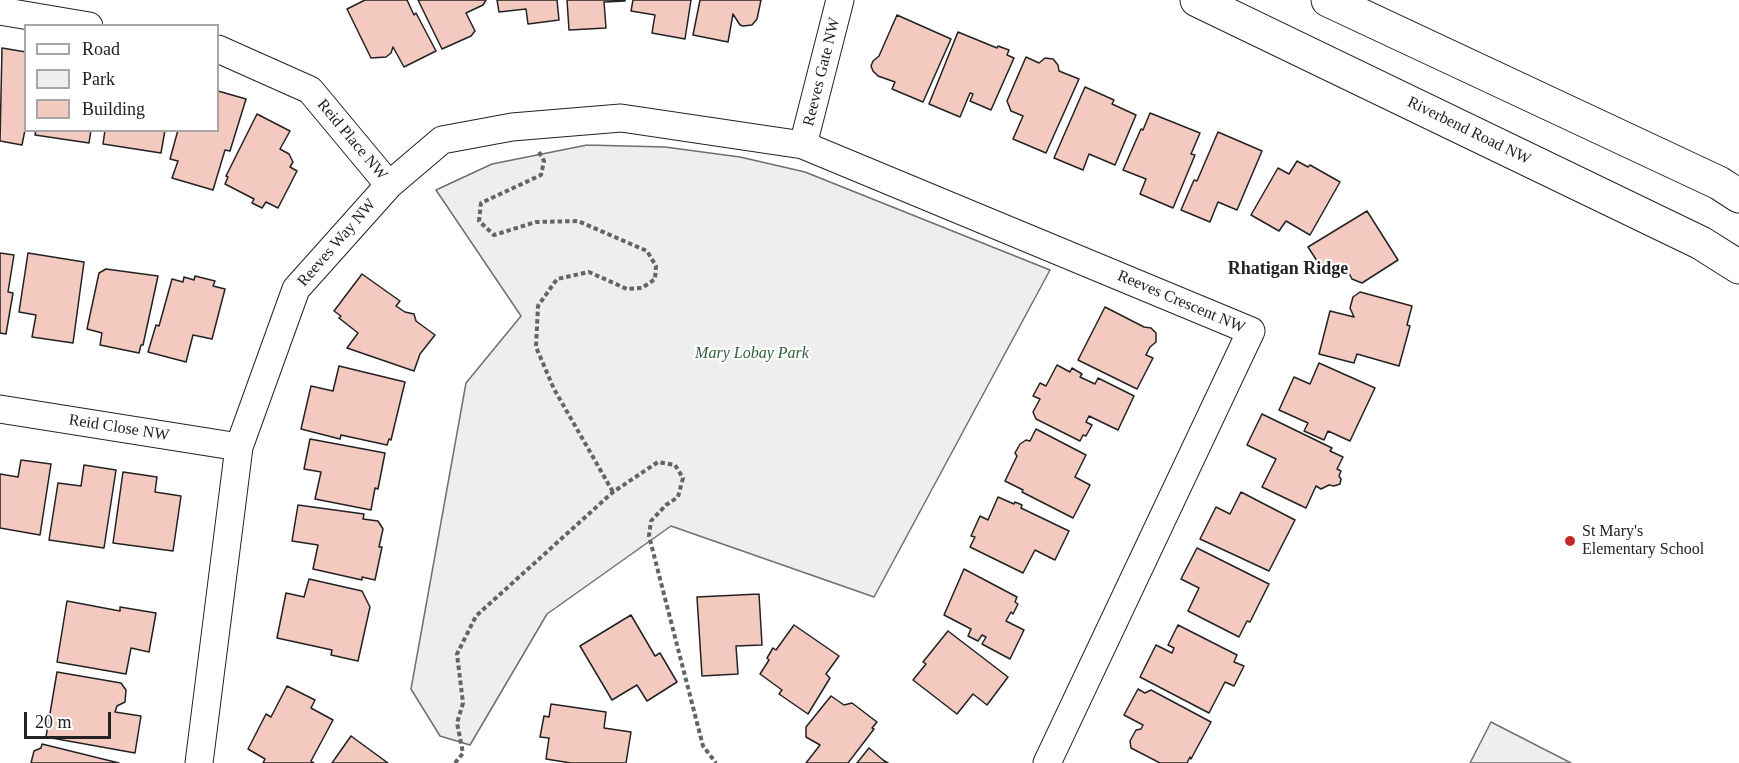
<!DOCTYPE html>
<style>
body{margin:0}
#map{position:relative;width:1739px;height:763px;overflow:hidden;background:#fff;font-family:Georgia,serif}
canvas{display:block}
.legend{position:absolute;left:24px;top:24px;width:195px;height:108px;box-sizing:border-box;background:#fff;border:2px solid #a7a7a7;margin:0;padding:8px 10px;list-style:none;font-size:18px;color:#222}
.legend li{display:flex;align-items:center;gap:12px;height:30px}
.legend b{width:30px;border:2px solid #a7a7a7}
.scale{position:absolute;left:24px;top:712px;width:87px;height:27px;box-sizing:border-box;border:3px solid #222;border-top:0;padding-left:8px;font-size:18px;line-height:21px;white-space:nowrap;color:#222;-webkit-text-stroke:4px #fff;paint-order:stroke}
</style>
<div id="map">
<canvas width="1739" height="763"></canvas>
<ul class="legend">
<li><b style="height:8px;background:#fff"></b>Road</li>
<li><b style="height:16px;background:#eee"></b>Park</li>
<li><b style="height:16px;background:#f3c9c0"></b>Building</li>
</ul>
<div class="scale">20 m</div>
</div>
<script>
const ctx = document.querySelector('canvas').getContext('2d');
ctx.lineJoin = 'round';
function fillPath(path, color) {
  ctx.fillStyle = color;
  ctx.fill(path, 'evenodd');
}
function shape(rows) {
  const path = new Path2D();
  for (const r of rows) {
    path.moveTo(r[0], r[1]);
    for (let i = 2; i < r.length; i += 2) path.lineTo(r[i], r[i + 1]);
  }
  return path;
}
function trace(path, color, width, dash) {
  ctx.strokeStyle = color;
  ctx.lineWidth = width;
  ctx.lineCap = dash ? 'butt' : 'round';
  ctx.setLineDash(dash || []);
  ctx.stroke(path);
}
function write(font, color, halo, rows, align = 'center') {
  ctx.font = font + ' Georgia,serif';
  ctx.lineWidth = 4.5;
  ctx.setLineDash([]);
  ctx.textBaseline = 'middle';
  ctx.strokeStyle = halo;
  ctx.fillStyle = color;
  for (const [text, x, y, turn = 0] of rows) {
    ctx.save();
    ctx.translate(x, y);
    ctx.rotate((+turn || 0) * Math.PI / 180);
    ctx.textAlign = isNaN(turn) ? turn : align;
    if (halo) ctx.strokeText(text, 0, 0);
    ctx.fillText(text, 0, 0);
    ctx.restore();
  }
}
const green = shape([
 [587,145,665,147,740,157,805,172,1050,270,874,597,671,526,547,614,470,745,440,736,411,689,466,383,521,316,436,190,492,164,587,145],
 [1491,722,1571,763,1470,763,1491,722]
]);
fillPath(green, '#eee');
trace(green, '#6f6f6f', 1.5);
const building = shape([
 [365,0,407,0,414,15,416,13,436,51,404,67,393,47,391,53,386,57,371,58,347,9,365,0],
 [418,0,486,0,483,5,466,13,475,31,471,36,442,49,418,0],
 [497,0,557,0,559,20,528,24,526,9,499,12,497,0],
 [567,0,625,0,625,1,604,2,606,28,569,30,567,0],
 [633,0,691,0,685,39,652,33,655,15,631,11,633,0],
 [700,0,761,0,757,19,752,25,743,26,740,25,733,14,728,42,693,35,700,0],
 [897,15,951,39,923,102,892,89,895,82,878,76,873,71,871,66,873,61,879,56,897,15],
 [958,32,997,48,998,46,1009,50,1007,55,1014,58,991,110,970,101,973,94,970,93,960,117,929,104,958,32],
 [2,48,26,52,26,125,22,145,0,141,2,48],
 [1026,57,1039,63,1045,58,1053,59,1058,65,1059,71,1079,79,1046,153,1013,139,1023,116,1011,111,1007,101,1026,57],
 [1085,87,1114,100,1112,104,1136,115,1115,165,1089,154,1083,170,1054,158,1085,87],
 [218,91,246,99,230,151,225,150,213,190,172,178,178,161,170,159,178,130,218,130,218,91],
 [1150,113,1200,133,1191,154,1195,155,1173,208,1140,194,1146,179,1123,170,1141,129,1143,130,1150,113],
 [257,114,290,131,280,149,289,154,293,162,290,167,297,171,278,208,266,202,262,208,252,203,254,199,225,184,228,177,226,176,257,114],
 [36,130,91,130,89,143,35,135,36,130],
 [105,130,165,130,161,153,103,144,105,130],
 [1218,132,1262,151,1237,210,1218,202,1210,222,1181,210,1194,180,1197,181,1218,132],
 [1297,161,1308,167,1310,165,1340,182,1310,235,1286,221,1279,231,1251,215,1278,168,1289,174,1297,161],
 [1367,211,1398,260,1362,283,1352,279,1344,264,1326,275,1308,247,1367,211],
 [0,253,14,255,8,292,13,293,6,334,0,333,0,253],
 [28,253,84,262,73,343,32,337,36,315,19,312,28,253],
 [106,269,158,276,143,345,141,345,139,353,100,345,102,333,87,329,99,273,106,269],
 [362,274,400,301,396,306,405,312,414,314,416,321,435,335,420,354,414,371,347,348,358,333,339,318,341,316,334,311,362,274],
 [195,276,215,281,213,286,225,289,212,339,193,335,186,362,148,352,156,325,159,326,172,279,183,282,184,277,194,280,195,276],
 [1360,292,1412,306,1407,325,1410,326,1399,366,1357,354,1354,363,1319,354,1330,311,1354,317,1350,308,1353,297,1360,292],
 [1105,307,1144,327,1151,328,1156,333,1156,342,1150,347,1146,355,1153,358,1137,389,1078,360,1105,307],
 [1319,363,1375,388,1350,441,1328,431,1324,440,1304,431,1308,423,1279,410,1294,377,1310,384,1319,363],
 [1057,365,1070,372,1072,368,1082,374,1080,377,1095,384,1098,378,1134,396,1118,430,1089,416,1086,422,1092,425,1086,436,1083,435,1080,441,1036,419,1033,412,1040,399,1033,396,1040,383,1046,386,1057,365],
 [339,366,405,382,391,440,389,439,387,445,341,435,340,439,301,429,311,386,333,391,339,366],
 [1262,414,1332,448,1330,451,1343,457,1337,469,1341,471,1339,476,1341,479,1340,484,1334,486,1329,485,1321,489,1316,486,1306,508,1262,487,1276,459,1247,445,1262,414],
 [1036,429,1086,455,1075,477,1090,485,1073,518,1022,492,1023,490,1005,481,1017,456,1015,453,1020,444,1026,440,1030,441,1036,429],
 [310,439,385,453,378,489,375,488,371,510,315,499,321,472,304,469,310,439],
 [21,460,51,464,40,535,0,528,0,474,18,477,21,460],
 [84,465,116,470,104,548,49,540,58,483,81,486,84,465],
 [123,472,157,477,155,492,181,496,173,551,113,543,123,472],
 [1241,492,1295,520,1269,571,1200,539,1216,507,1230,514,1241,492],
 [998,497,1014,504,1015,502,1022,505,1021,508,1069,531,1055,560,1035,550,1023,573,970,547,975,537,971,536,980,516,988,520,998,497],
 [298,505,364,514,363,519,378,521,383,529,379,547,382,547,375,580,362,577,362,580,313,569,318,545,292,541,298,505],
 [1197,548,1269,584,1250,622,1247,621,1239,637,1188,611,1199,588,1181,579,1197,548],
 [964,569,1017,597,1015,602,1018,604,1013,614,1011,612,1006,621,1024,630,1010,659,982,644,986,637,982,635,978,641,968,636,971,629,944,615,964,569],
 [309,579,362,591,370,607,358,661,331,655,332,650,277,638,286,593,304,597,309,579],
 [759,594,762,645,736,646,738,674,702,676,697,597,759,594],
 [67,601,120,611,120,607,156,613,149,652,131,648,126,674,57,662,67,601],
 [631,615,655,656,660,653,677,682,647,701,637,685,612,700,580,646,631,615],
 [794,625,839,656,826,674,830,678,808,714,779,694,782,690,760,674,769,660,767,658,773,648,776,650,794,625],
 [1178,625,1237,655,1234,662,1244,666,1234,686,1225,682,1209,713,1140,677,1156,645,1172,653,1174,648,1168,645,1178,625],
 [948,631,1008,677,987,705,973,694,957,714,913,680,926,664,923,662,948,631],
 [57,672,121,683,126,690,125,702,117,706,115,712,141,716,135,753,46,737,57,672],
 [287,686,315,700,311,708,333,720,311,761,314,763,263,763,265,759,248,749,266,714,271,717,287,686],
 [1138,689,1145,693,1151,690,1211,722,1191,759,1190,757,1187,763,1160,763,1131,748,1130,741,1136,730,1141,729,1143,725,1124,715,1138,689],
 [831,696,844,705,852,703,877,722,872,728,874,729,848,763,806,763,820,745,806,737,806,727,831,696],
 [551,704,606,712,604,728,631,732,626,763,571,763,546,759,549,738,540,737,544,716,549,717,551,704],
 [351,736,388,763,332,763,351,736],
 [42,744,119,763,31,763,34,751,41,748,42,744],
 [869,748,883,760,888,763,857,763,869,748]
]);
fillPath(building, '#f3c9c0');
trace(building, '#222', 1.5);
const street = shape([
 [0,11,89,26],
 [218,49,310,90,389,185],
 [803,145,840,0],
 [0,409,239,447],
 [199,763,239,447,296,289,389,185,442,140,512,127,621,118,803,145,1251,331,1047,763]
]);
const secondary = shape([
 [1197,0,1701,243,1739,267],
 [1328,0,1719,183,1739,196]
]);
trace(street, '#222', 29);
trace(secondary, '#222', 35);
trace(shape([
 [539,152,544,161,541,175,481,203,479,221,494,235,536,222,578,221,647,251,656,266,655,279,642,288,627,289,589,272,557,279,538,306,536,347,554,389,613,492],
 [455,763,463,753,457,723,463,703,457,654,476,616,613,492,658,462,675,465,683,478,678,497,666,505,651,521,649,536,703,746,716,763]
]), '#646464', 4, [4.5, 3]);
trace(street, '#fff', 27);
trace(secondary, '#fff', 33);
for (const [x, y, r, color] of [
 [1570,541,6,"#c62828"]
]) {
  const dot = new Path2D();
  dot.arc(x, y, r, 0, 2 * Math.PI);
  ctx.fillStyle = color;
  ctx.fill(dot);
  trace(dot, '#fff', 2);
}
write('16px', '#222', '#fff', [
 ["Reeves Gate NW",822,72,-76],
 ["Riverbend Road NW",1469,131,26],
 ["Reid Place NW",352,140,50],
 ["Reeves Way NW",337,243,-49],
 ["Reeves Crescent NW",1181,302,23],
 ["Reid Close NW",119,428,9]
]);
write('italic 16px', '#2f5e38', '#fff', [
 ["Mary Lobay Park",752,354]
]);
write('16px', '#222', '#fff', [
 ["St Mary's",1582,532],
 ["Elementary School",1582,550]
], 'left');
write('bold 18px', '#222', '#fff', [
 ["Rhatigan Ridge",1288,269]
]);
</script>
